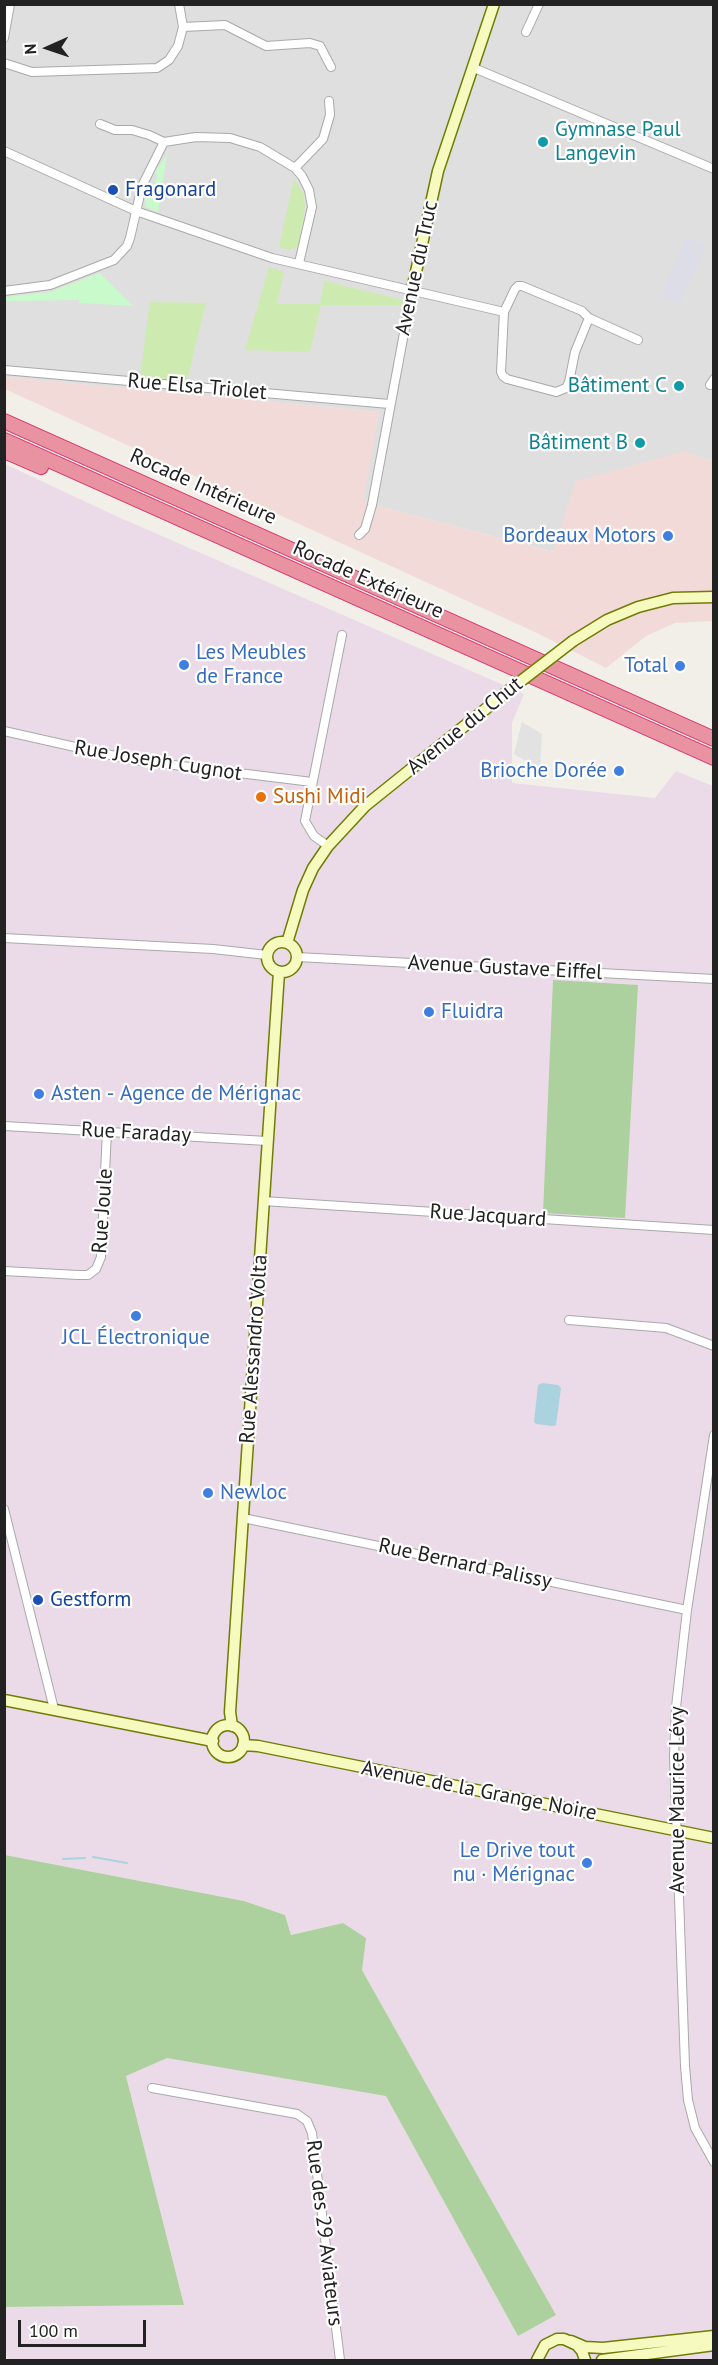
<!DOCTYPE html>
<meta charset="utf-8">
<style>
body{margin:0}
#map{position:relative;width:718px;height:2365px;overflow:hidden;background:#f2efe9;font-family:"PT Sans",sans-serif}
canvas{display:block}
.frame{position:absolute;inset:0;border:6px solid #222;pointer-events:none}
.north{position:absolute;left:18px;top:18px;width:60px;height:60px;-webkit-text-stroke:4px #fff;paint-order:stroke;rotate:267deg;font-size:16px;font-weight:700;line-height:24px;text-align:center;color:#222}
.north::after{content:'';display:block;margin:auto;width:21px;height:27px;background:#222;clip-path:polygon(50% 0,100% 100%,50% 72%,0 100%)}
.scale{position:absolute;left:18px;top:2320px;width:128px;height:27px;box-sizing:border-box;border:3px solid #222;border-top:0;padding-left:8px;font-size:18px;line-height:21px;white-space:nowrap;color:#222;-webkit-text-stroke:4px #fff;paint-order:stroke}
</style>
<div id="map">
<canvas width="718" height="2365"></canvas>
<div class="frame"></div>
<div class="north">N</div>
<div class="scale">100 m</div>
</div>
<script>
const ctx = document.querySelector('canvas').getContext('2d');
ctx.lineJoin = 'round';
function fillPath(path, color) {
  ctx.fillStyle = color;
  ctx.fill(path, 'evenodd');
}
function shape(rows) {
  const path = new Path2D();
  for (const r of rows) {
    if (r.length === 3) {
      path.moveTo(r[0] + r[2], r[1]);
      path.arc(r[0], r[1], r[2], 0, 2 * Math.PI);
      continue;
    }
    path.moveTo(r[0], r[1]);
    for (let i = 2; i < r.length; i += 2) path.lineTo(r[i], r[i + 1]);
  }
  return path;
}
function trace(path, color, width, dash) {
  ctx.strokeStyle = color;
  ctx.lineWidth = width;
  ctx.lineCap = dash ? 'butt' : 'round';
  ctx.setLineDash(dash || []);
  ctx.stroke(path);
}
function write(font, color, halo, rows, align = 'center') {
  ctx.font = font + ' "PT Sans",sans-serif';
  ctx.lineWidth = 4.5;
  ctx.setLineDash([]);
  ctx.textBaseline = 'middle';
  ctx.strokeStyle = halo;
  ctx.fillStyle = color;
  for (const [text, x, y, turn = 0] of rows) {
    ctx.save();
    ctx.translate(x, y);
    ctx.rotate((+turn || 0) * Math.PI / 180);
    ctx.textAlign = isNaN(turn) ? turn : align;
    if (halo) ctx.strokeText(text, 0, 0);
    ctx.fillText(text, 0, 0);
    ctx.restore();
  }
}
fillPath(shape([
 [4,5,713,5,713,462,692,454,554,552,362,502,379,412,5,377]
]), '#e0dfdf');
fillPath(shape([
 [5,377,379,412,363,502,553,552,576,481,685,451,713,462,713,621,675,623,646,636,606,668,539,634,5,389]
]), '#f2dad9');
fillPath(shape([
 [5,464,116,516,524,694,512,723,512,783,655,798,676,771,713,786,713,2360,8,2360,5,2348,4,2307,184,2305,126,2076,166,2057,386,2095,518,2336,556,2315,362,1970,343,1923,291,1935,285,1915,244,1901,5,1855]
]), '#ebdbe8');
fillPath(shape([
 [294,178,304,195,305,208,299,243,296,248,289,250,279,247],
 [269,267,284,272,277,304,320,304,324,281,399,299,403,301,403,305,321,305,310,352,245,350],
 [150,302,206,303,187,381,140,377]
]), '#cdebb0');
fillPath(shape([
 [553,980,638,985,625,1218,543,1213],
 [5,1855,244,1901,285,1915,291,1935,343,1923,366,1938,362,1970,556,2315,518,2336,386,2096,167,2058,126,2076,184,2305,5,2307]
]), '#add19e');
fillPath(shape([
 [167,155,158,212,146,207,144,195,150,195,158,175,154,172],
 [100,273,133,306,79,303,79,300,5,301,5,297,50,292]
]), '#c8facc');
fillPath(shape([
 [522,722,542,734,540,769,514,754]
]), '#e2e2e2');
fillPath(shape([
 [686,236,706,244,680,304,661,296]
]), '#dddde8');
fillPath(shape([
 [542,1383,558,1385,561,1388,556,1425,553,1426,536,1424,534,1422,538,1385]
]), '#aad3df');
trace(shape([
 [93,1857,127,1863],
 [63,1859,85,1858]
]), '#aad3df', 2);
const street = shape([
 [183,27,225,25,266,46,310,43,320,46,331,67],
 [526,32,539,4],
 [4,38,10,4],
 [4,63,32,72,157,68,169,60,178,46,183,27,179,4],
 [474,68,714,169],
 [100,124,115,130,132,130,149,135,164,142],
 [4,151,136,211,272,258,504,312,515,289,518,286,522,286,582,311,589,318,638,340],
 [295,168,323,139,330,115,329,101],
 [4,291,50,285,114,260,127,246,130,238,142,186,164,142,196,137,230,138,260,147,295,168,302,176,309,190,312,207,299,263],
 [504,312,501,372,503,376,507,379,556,392,566,388,569,382,575,352,589,318],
 [4,370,389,404],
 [710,385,714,379],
 [359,535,365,529,372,505,412,290],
 [4,731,133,760,312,782],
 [328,846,314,836,305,821,342,635],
 [4,938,213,949,267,955],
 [297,957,714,979],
 [4,1126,267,1141],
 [263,1201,714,1230],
 [4,1271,78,1275,88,1275,96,1269,101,1257,107,1131],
 [569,1320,666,1328,714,1346],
 [714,1435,687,1610,676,1707,674,1756,685,2066,688,2100,695,2128,714,2162],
 [4,1509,54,1709],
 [243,1518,687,1610],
 [152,2088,297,2114,307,2121,312,2133,340,2360]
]);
const secondary = shape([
 [412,290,438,171,494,4],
 [573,641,607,620,638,607,673,598,714,597],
 [282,957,15],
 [287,943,303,890,313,868,328,846,365,806,508,691],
 [4,1700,213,1741],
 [228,1741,16],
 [232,1726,230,1712,279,972],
 [243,1745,258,1746,714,1838],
 [571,2341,585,2347,603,2348,714,2336],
 [537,2360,545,2345,557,2339,564,2339,577,2345,582,2351,585,2360],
 [602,2360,714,2345]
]);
const highway = shape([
 [4,421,714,739],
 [4,440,714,758],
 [4,451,41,467]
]);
trace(street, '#a9a9a9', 10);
trace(secondary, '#707d05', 13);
trace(highway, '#dc2a67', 16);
trace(street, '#fff', 8);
trace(secondary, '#f7fabf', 10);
trace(highway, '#e892a2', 14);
const secondaryBridge = shape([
 [508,691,573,641]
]);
trace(secondaryBridge, '#707d05', 13, []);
trace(secondaryBridge, '#f7fabf', 10);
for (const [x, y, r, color] of [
 [543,142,6,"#0f9aa8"],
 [113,190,6,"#1a4fb4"],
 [679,386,6,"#0f9aa8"],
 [640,443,6,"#0f9aa8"],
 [668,536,6,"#3f7fe0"],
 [184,665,6,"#3f7fe0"],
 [680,666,6,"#3f7fe0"],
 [619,771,6,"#3f7fe0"],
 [261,797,6,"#e8710a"],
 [429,1012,6,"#3f7fe0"],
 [39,1094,6,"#3f7fe0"],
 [136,1316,6,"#3f7fe0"],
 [208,1493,6,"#3f7fe0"],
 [38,1600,6,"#1a4fb4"],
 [587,1863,6,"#3f7fe0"]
]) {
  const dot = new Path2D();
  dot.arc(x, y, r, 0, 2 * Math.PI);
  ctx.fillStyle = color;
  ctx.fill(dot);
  trace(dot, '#fff', 2);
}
write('21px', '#0d838f', '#fff', [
 ["Gymnase Paul",555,130,"left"],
 ["Langevin",555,154,"left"],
 ["Bâtiment C",667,386],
 ["Bâtiment B",628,443]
], 'right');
write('21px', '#164399', '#fff', [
 ["Fragonard",125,190],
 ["Gestform",50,1600]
], 'left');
write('21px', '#222', '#fff', [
 ["Avenue du Truc",417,268,-78],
 ["Rue Elsa Triolet",197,387,5],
 ["Rocade Intérieure",203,487,24],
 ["Rocade Extérieure",368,580,24],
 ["Avenue du Chut",465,726,-39],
 ["Rue Joseph Cugnot",158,761,9],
 ["Avenue Gustave Eiffel",505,968,3],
 ["Rue Faraday",136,1133,3],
 ["Rue Joule",103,1211,-86],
 ["Rue Jacquard",488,1216,4],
 ["Rue Alessandro Volta",254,1349,-86],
 ["Rue Bernard Palissy",465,1564,12],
 ["Avenue de la Grange Noire",479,1791,11],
 ["Avenue Maurice Lévy",678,1800,-90],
 ["Rue des 29 Aviateurs",324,2233,83]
]);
write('21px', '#366cbe', '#fff', [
 ["Bordeaux Motors",656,536],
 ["Les Meubles",196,653,"left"],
 ["de France",196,677,"left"],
 ["Total",668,666],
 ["Brioche Dorée",607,771],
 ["Fluidra",441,1012,"left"],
 ["Asten - Agence de Mérignac",51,1094,"left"],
 ["JCL Électronique",136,1338,"center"],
 ["Newloc",220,1493,"left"],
 ["Le Drive tout",575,1851],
 ["nu · Mérignac",575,1875]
], 'right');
write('21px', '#c56008', '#fff', [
 ["Sushi Midi",273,797]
], 'left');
</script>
